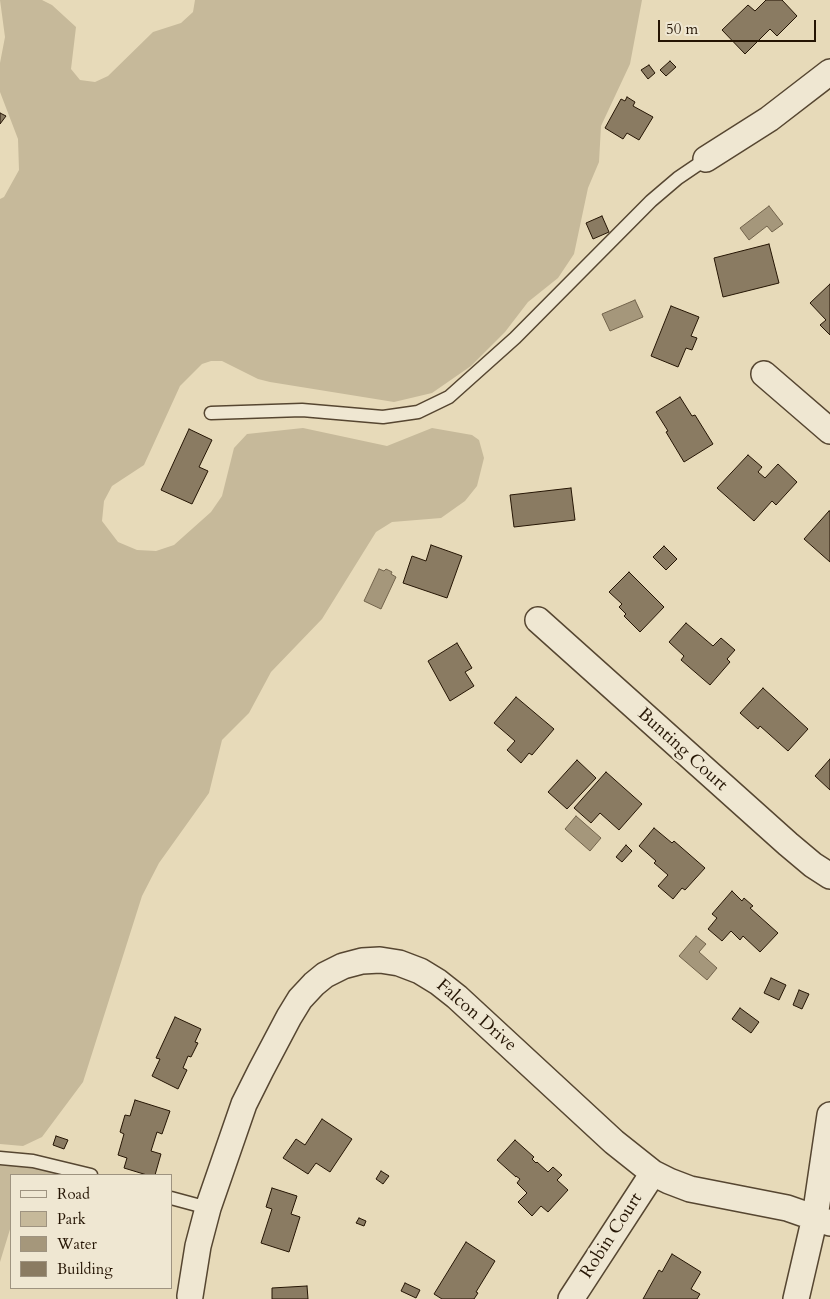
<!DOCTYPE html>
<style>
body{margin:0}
#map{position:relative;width:830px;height:1299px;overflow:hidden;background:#e7dab9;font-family:Cardo,serif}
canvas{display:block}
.legend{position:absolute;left:10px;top:1174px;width:162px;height:115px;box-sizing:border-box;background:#efe7d2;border:1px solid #9e9380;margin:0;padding:6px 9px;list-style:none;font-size:15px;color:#251504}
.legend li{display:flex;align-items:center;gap:10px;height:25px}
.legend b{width:25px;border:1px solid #9e9380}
.scale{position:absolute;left:658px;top:20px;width:158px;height:22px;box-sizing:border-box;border:2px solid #251504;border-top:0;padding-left:6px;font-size:15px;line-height:18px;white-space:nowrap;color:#251504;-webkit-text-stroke:4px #efe7d2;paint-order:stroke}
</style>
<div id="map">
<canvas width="830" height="1299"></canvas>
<ul class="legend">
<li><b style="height:6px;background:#efe7d2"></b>Road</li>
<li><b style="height:14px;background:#c6b99a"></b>Park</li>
<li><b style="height:14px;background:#a5977b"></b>Water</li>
<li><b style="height:14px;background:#8a7b62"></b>Building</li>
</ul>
<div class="scale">50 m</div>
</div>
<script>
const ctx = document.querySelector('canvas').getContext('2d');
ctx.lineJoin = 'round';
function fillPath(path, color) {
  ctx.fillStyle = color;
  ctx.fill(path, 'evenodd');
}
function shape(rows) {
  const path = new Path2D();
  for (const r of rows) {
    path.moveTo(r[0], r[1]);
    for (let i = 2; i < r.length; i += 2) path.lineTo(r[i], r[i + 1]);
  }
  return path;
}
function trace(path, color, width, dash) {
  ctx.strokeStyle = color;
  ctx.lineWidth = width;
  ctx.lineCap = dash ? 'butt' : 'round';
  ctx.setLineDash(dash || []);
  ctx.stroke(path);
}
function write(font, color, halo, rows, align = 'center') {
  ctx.font = font + ' Cardo,serif';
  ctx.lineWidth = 5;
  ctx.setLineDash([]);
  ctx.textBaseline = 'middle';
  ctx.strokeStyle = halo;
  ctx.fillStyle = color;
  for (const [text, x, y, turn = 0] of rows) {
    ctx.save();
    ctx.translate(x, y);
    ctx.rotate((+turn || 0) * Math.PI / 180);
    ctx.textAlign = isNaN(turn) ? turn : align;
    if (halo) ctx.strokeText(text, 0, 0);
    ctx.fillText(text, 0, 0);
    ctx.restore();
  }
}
fillPath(shape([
 [0,0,42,0,52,5,76,27,71,69,80,80,95,82,108,76,153,32,181,23,193,12,195,0,642,0,630,64,601,126,599,162,588,188,574,254,558,278,528,302,505,332,471,366,432,393,394,402,270,382,258,379,222,361,211,361,202,364,180,386,144,465,112,486,104,501,102,521,118,542,137,550,156,551,174,545,211,512,222,496,234,448,247,434,303,428,387,446,432,428,472,435,479,440,484,458,477,486,465,501,441,518,392,522,376,532,322,619,271,672,249,713,222,740,209,793,159,863,142,896,83,1082,42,1137,23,1146,0,1144,0,199,4,197,19,170,18,139,0,92,0,63,5,37],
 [0,1161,18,1163,67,1175,11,1175,11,1226,0,1262]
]), '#c6b99a');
const water = shape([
 [769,206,783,224,772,232,767,226,749,240,740,228,769,206],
 [635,300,643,317,610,331,602,314,635,300],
 [379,569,384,571,386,569,392,572,391,574,396,577,381,609,364,601,379,569],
 [576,816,601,838,590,851,565,829,576,816],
 [696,936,706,944,699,952,717,968,707,980,679,956,696,936]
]);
fillPath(water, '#a5977b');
trace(water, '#72634b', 1);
const building = shape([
 [766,0,782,0,797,16,777,36,770,29,745,54,722,30,748,5,755,11,766,0],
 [670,61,676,67,666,76,660,70,670,61],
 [649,65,655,73,648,79,641,70,649,65],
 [627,97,635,102,633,106,653,117,639,140,627,133,623,139,605,128,621,99,625,101,627,97],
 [0,113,6,116,0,124,0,113],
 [602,216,609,232,593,239,586,223,602,216],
 [769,244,779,283,723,297,714,258,769,244],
 [830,284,830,335,820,325,826,320,810,303,830,284],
 [671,306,699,317,691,336,697,338,692,350,686,348,678,367,651,356,671,306],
 [680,397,692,416,695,415,713,444,684,462,666,432,668,431,656,412,680,397],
 [189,429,212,440,199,467,208,471,192,504,161,490,189,429],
 [748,455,762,467,758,472,765,478,778,464,797,482,776,505,772,501,754,521,717,488,748,455],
 [571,488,575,520,514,527,510,495,571,488],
 [829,511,830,511,830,562,804,539,829,511],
 [431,545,462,556,447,598,403,583,412,556,426,561,431,545],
 [664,546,677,559,666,570,653,557,664,546],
 [629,572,664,607,640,632,624,616,626,614,619,607,622,604,609,592,629,572],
 [686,623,713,646,721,638,735,650,727,659,730,662,710,685,681,660,684,656,669,642,686,623],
 [457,643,472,668,465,672,474,686,450,701,428,661,457,643],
 [763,688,808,729,788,751,760,726,758,729,740,713,763,688],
 [516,697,554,729,532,755,529,753,521,763,507,750,515,741,494,723,516,697],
 [830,759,830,790,815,776,830,759],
 [577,760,596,778,567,809,548,792,577,760],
 [606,772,642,804,619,830,600,813,591,823,574,808,606,772],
 [654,828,672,843,674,841,705,868,685,890,682,888,673,899,658,886,668,875,654,863,656,861,639,846,654,828],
 [626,845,632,851,622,862,616,857,626,845],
 [732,891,742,901,744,898,753,906,750,908,778,933,760,952,743,936,740,940,731,931,722,941,708,929,717,918,712,914,732,891],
 [771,978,786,985,779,1000,764,993,771,978],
 [799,990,809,994,802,1009,793,1005,799,990],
 [740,1008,759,1022,751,1033,732,1019,740,1008],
 [175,1017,201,1029,195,1042,198,1043,191,1057,188,1056,183,1068,187,1070,178,1089,152,1076,160,1059,156,1058,175,1017],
 [135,1100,170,1111,162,1134,157,1132,151,1151,161,1154,155,1175,147,1175,124,1168,127,1158,118,1155,124,1134,120,1132,125,1115,130,1116,135,1100],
 [322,1119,352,1139,330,1172,316,1163,308,1174,283,1158,296,1139,305,1145,322,1119],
 [56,1136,68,1140,64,1149,53,1145,56,1136],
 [515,1140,534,1157,532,1159,536,1163,537,1162,548,1172,553,1167,562,1175,557,1180,568,1190,548,1212,541,1206,532,1216,518,1202,527,1193,517,1183,520,1179,516,1176,516,1177,497,1160,515,1140],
 [381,1171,389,1176,383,1184,376,1179,381,1171],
 [272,1188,297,1196,291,1214,300,1217,289,1252,261,1243,272,1209,266,1207,272,1188],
 [359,1218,366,1221,364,1226,356,1223,359,1218],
 [466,1242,495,1261,476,1292,478,1293,474,1299,442,1299,434,1294,466,1242],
 [672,1254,701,1272,691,1289,700,1294,697,1299,643,1299,659,1270,662,1272,672,1254],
 [405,1283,420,1290,416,1298,401,1291,405,1283],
 [307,1286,308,1299,272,1299,272,1288,307,1286]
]);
fillPath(building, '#8a7b62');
trace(building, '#251504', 1);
const lane = shape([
 [211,413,302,410,383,417,418,412,449,397,515,338,651,201,678,178,706,159],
 [0,1158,33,1161,91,1175],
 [171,1198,208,1208]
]);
const street = shape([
 [706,159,769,119,830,72],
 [764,374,830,431],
 [538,620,788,844,813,865,830,876],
 [190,1296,198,1246,208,1208,244,1104,261,1070,289,1017,300,999,314,984,325,975,343,966,362,961,380,960,399,963,420,971,438,982,457,997,614,1142,653,1173,669,1181,690,1189,787,1208,830,1223],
 [571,1299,653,1173],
 [796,1299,815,1217,830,1115]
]);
trace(lane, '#564631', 15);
trace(street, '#564631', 28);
trace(lane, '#efe7d2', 12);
trace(street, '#efe7d2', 25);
write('18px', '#251504', '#efe7d2', [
 ["Bunting Court",682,750,42],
 ["Falcon Drive",476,1016,41],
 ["Robin Court",612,1236,-57]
]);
</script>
